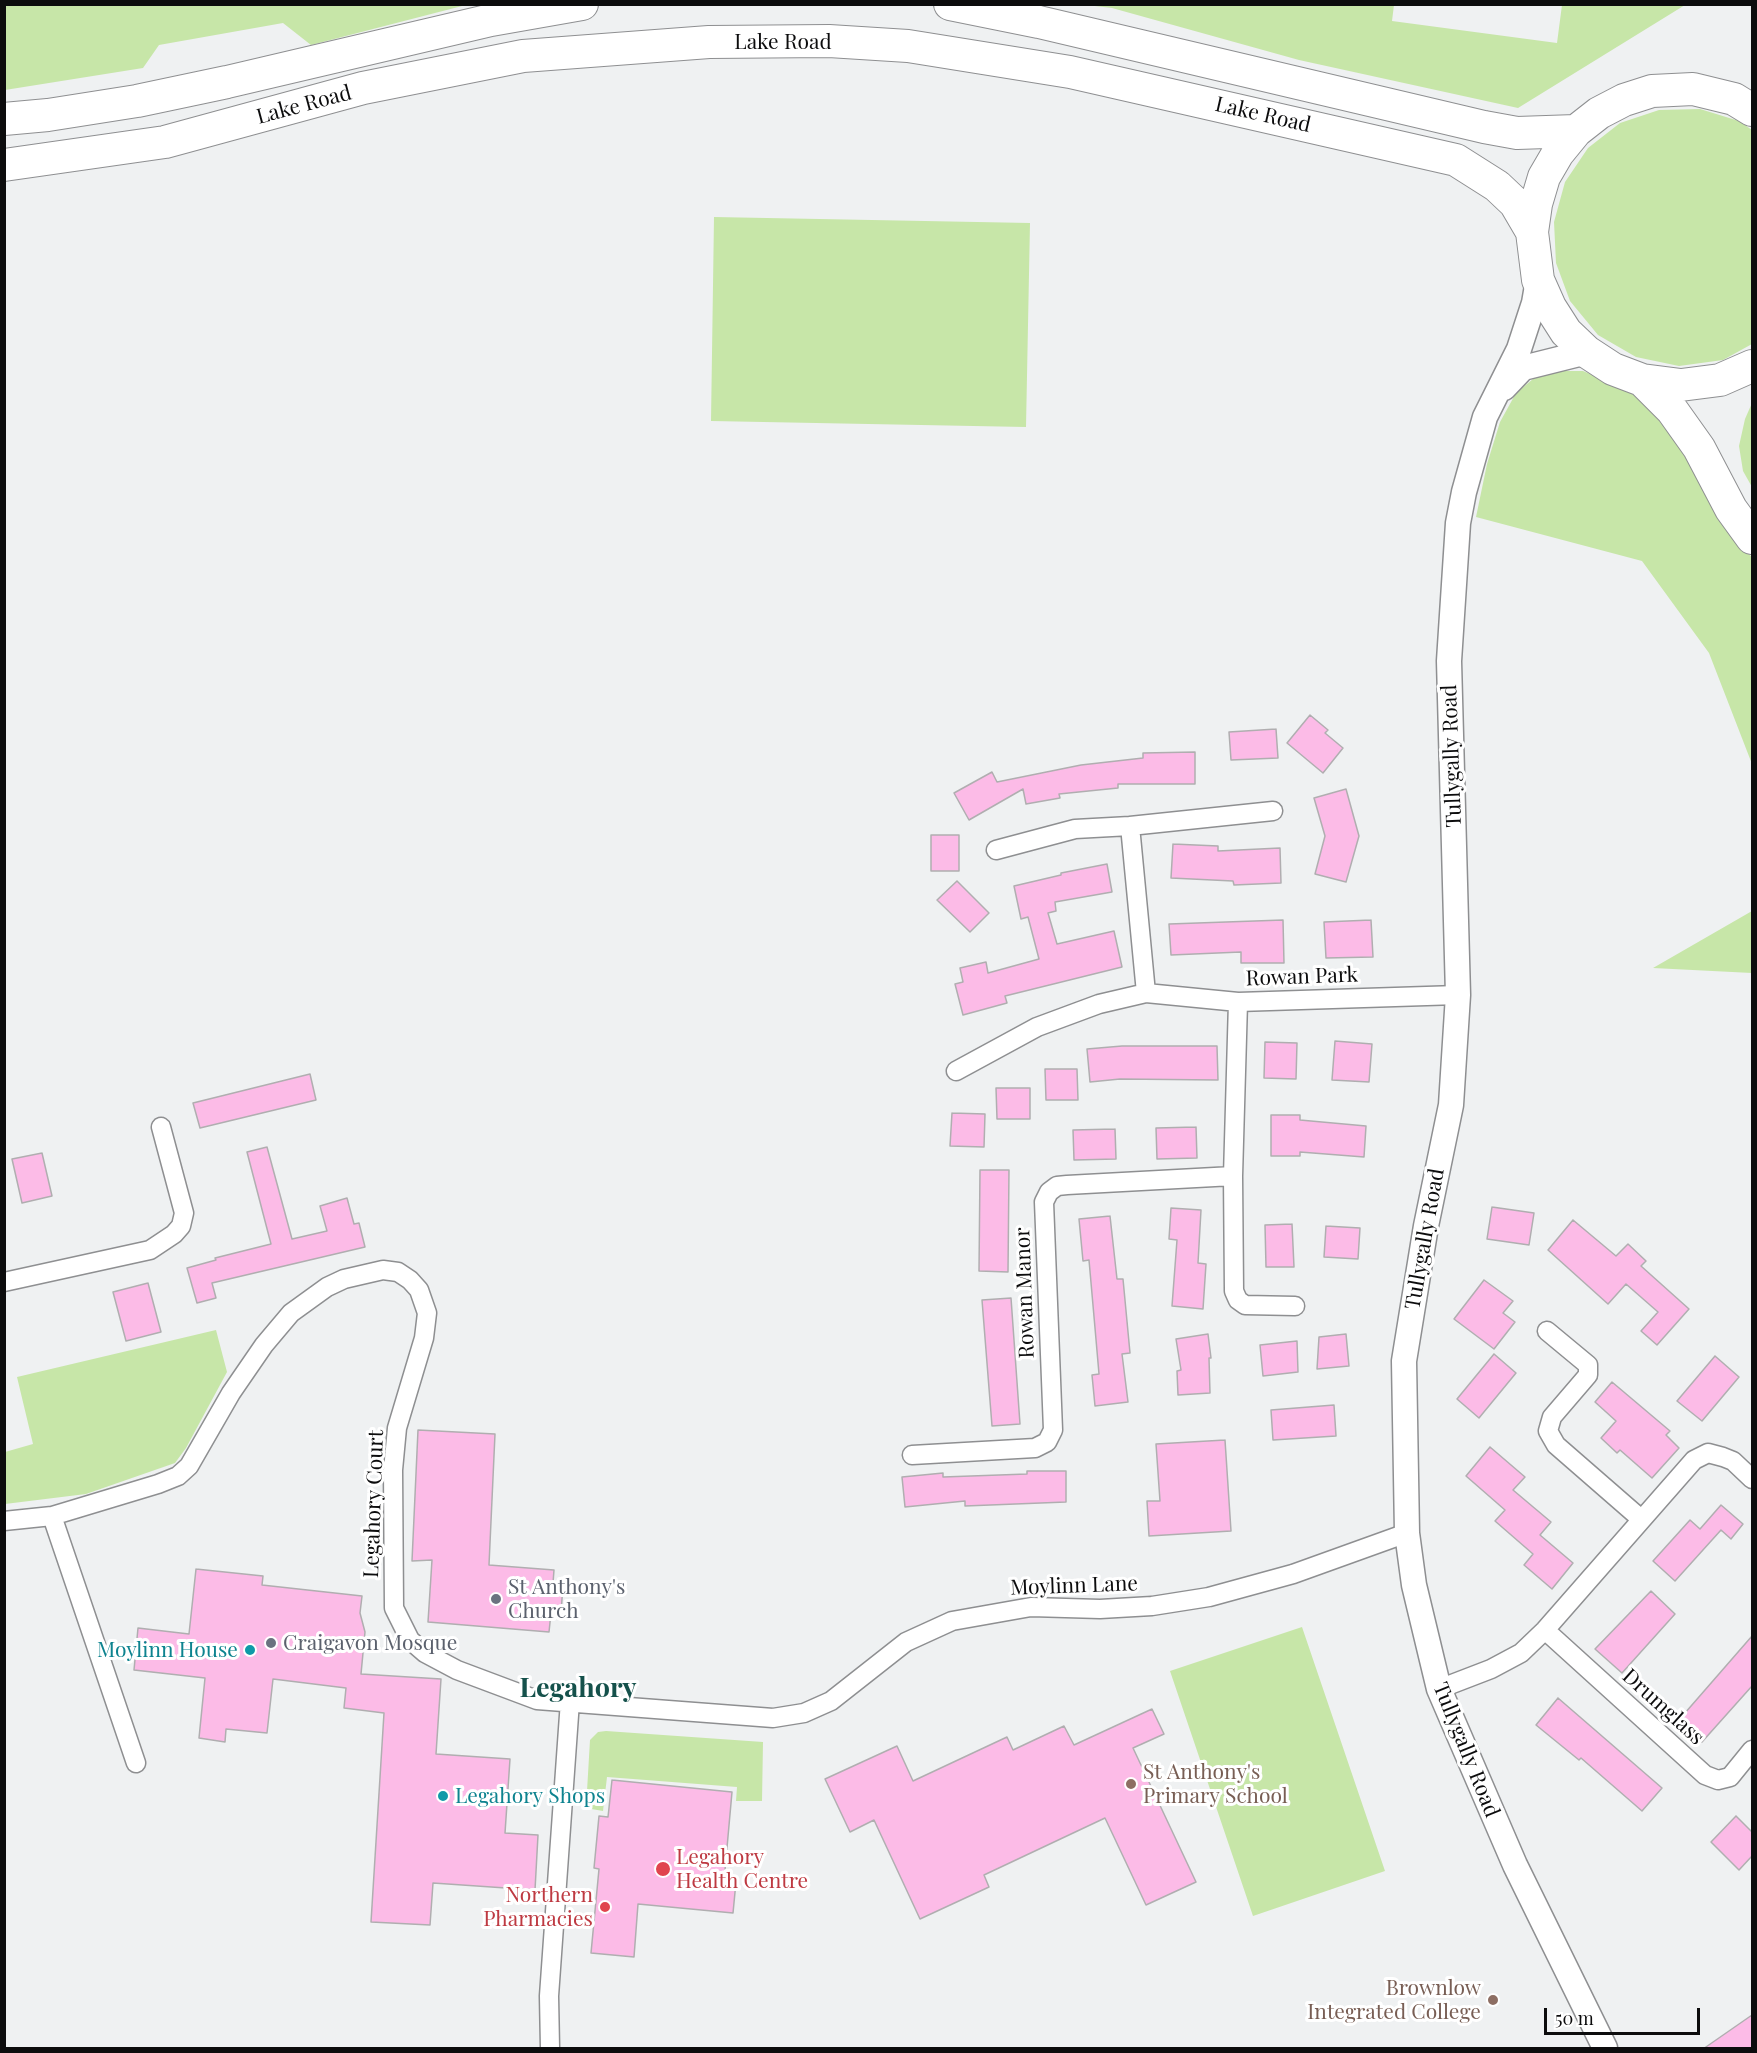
<!DOCTYPE html>
<style>
body{margin:0}
#map{position:relative;width:1757px;height:2053px;overflow:hidden;background:#eff1f2;font-family:"Playfair Display",serif}
canvas{display:block}
.frame{position:absolute;inset:0;border:6px solid #0c0c0d;pointer-events:none}
.scale{position:absolute;left:1544px;top:2008px;width:156px;height:27px;box-sizing:border-box;border:3px solid #0c0c0d;border-top:0;padding-left:8px;font-size:18px;line-height:21px;white-space:nowrap;color:#0c0c0d;-webkit-text-stroke:4px #fff;paint-order:stroke}
</style>
<div id="map">
<canvas width="1757" height="2053"></canvas>
<div class="frame"></div>
<div class="scale">50 m</div>
</div>
<script>
const ctx = document.querySelector('canvas').getContext('2d');
ctx.lineJoin = 'round';
function fillPath(path, color) {
  ctx.fillStyle = color;
  ctx.fill(path, 'evenodd');
}
function shape(rows) {
  const path = new Path2D();
  for (const r of rows) {
    path.moveTo(r[0], r[1]);
    for (let i = 2; i < r.length; i += 2) path.lineTo(r[i], r[i + 1]);
  }
  return path;
}
function trace(path, color, width, dash) {
  ctx.strokeStyle = color;
  ctx.lineWidth = width;
  ctx.lineCap = dash ? 'butt' : 'round';
  ctx.setLineDash(dash || []);
  ctx.stroke(path);
}
function write(font, color, halo, rows, align = 'center') {
  ctx.font = font + ' "Playfair Display",serif';
  ctx.lineWidth = 6;
  ctx.setLineDash([]);
  ctx.textBaseline = 'middle';
  ctx.strokeStyle = halo;
  ctx.fillStyle = color;
  for (const [text, x, y, turn = 0] of rows) {
    ctx.save();
    ctx.translate(x, y);
    ctx.rotate((+turn || 0) * Math.PI / 180);
    ctx.textAlign = isNaN(turn) ? turn : align;
    if (halo) ctx.strokeText(text, 0, 0);
    ctx.fillText(text, 0, 0);
    ctx.restore();
  }
}
fillPath(shape([
 [5,4,466,4,466,5,311,45,283,23,159,45,143,68,5,90],
 [1086,5,1394,5,1392,21,1557,43,1562,5,1685,5,1518,108,1299,60,1112,8],
 [1700,109,1739,121,1752,130,1752,344,1723,360,1679,366,1636,357,1598,335,1570,301,1556,263,1554,222,1565,182,1588,148,1620,123,1659,110],
 [714,217,1030,223,1026,427,711,421],
 [1555,371,1583,371,1643,396,1666,420,1741,547,1752,557,1752,764,1709,653,1642,561,1476,517,1487,464,1500,422,1516,393,1533,379],
 [1752,403,1752,487,1743,471,1739,446,1745,419],
 [1752,911,1752,973,1653,968],
 [216,1330,227,1372,186,1448,175,1463,86,1494,5,1504,5,1452,33,1444,17,1377],
 [1302,1627,1385,1871,1253,1916,1170,1671],
 [606,1731,763,1742,762,1801,736,1801,737,1787,607,1777,603,1811,586,1808,590,1740,598,1732]
]), '#c7e6a8');
const building = shape([
 [1310,715,1328,730,1325,733,1343,748,1323,773,1287,743,1310,715],
 [1276,729,1278,758,1231,760,1229,732,1276,729],
 [1195,752,1195,784,1118,784,1118,788,1059,794,1060,798,1026,804,1023,789,969,820,954,793,992,772,997,782,1081,765,1143,758,1143,753,1195,752],
 [1346,789,1359,836,1346,882,1315,874,1325,836,1314,798,1346,789],
 [931,835,959,835,959,871,931,871,931,835],
 [1173,844,1218,846,1218,851,1280,848,1281,883,1234,885,1233,881,1171,878,1173,844],
 [1107,864,1112,892,1055,902,1056,911,1048,913,1057,944,1114,931,1122,967,1005,996,1007,1003,963,1015,955,984,963,982,960,968,986,962,988,973,1039,959,1028,917,1021,919,1014,886,1061,875,1061,873,1107,864],
 [957,881,989,913,970,932,937,900,957,881],
 [1283,920,1284,963,1241,963,1241,952,1171,955,1169,924,1283,920],
 [1371,920,1373,957,1326,958,1324,922,1371,920],
 [1335,1041,1372,1044,1369,1082,1332,1080,1335,1041],
 [1265,1042,1297,1043,1296,1079,1264,1078,1265,1042],
 [1122,1046,1217,1046,1218,1080,1120,1079,1090,1082,1087,1049,1122,1046],
 [1045,1069,1077,1069,1078,1100,1046,1100,1045,1069],
 [310,1074,316,1100,200,1128,193,1103,310,1074],
 [996,1088,1030,1088,1030,1119,997,1119,996,1088],
 [952,1113,985,1114,984,1147,950,1146,952,1113],
 [1271,1115,1300,1115,1300,1120,1366,1126,1364,1157,1300,1152,1300,1156,1271,1156,1271,1115],
 [1196,1127,1197,1158,1157,1159,1156,1128,1196,1127],
 [1115,1129,1116,1159,1074,1160,1073,1130,1115,1129],
 [267,1147,292,1239,327,1231,320,1206,347,1198,354,1224,359,1223,365,1247,212,1283,216,1298,197,1303,187,1268,216,1260,215,1258,271,1244,247,1152,267,1147],
 [42,1153,52,1196,22,1203,12,1159,42,1153],
 [980,1170,1009,1170,1008,1272,979,1271,980,1170],
 [1492,1207,1534,1213,1529,1245,1487,1239,1492,1207],
 [1171,1208,1201,1210,1198,1263,1206,1264,1203,1309,1172,1306,1177,1240,1169,1239,1171,1208],
 [1110,1216,1117,1279,1123,1279,1130,1353,1122,1354,1128,1402,1095,1406,1092,1375,1099,1374,1095,1328,1089,1260,1083,1261,1079,1219,1110,1216],
 [1573,1220,1616,1256,1628,1244,1646,1261,1641,1266,1689,1309,1657,1345,1641,1331,1658,1312,1626,1284,1608,1304,1548,1250,1573,1220],
 [1292,1224,1294,1267,1266,1267,1265,1225,1292,1224],
 [1326,1226,1360,1228,1358,1259,1324,1257,1326,1226],
 [1484,1280,1513,1301,1503,1313,1515,1322,1494,1349,1454,1319,1484,1280],
 [148,1283,161,1332,126,1341,113,1292,148,1283],
 [1011,1298,1020,1424,992,1426,982,1300,1011,1298],
 [1208,1334,1211,1358,1209,1358,1210,1393,1178,1395,1177,1371,1181,1370,1176,1339,1208,1334],
 [1346,1334,1349,1366,1317,1369,1319,1337,1346,1334],
 [1297,1341,1298,1372,1263,1376,1260,1345,1297,1341],
 [1494,1354,1516,1373,1479,1418,1457,1399,1494,1354],
 [1715,1356,1739,1377,1702,1421,1677,1401,1715,1356],
 [1612,1382,1670,1431,1666,1435,1679,1448,1652,1478,1620,1450,1617,1453,1601,1438,1616,1421,1595,1402,1612,1382],
 [1334,1405,1336,1436,1273,1440,1271,1410,1334,1405],
 [418,1430,495,1434,489,1565,554,1570,553,1583,563,1584,561,1614,551,1613,549,1632,428,1622,432,1560,412,1561,418,1430],
 [1225,1440,1231,1531,1149,1536,1147,1501,1160,1501,1156,1444,1225,1440],
 [1490,1447,1525,1477,1513,1490,1551,1522,1540,1535,1573,1563,1552,1589,1524,1565,1533,1554,1495,1521,1505,1510,1466,1476,1490,1447],
 [1027,1471,1066,1471,1066,1502,965,1506,965,1501,905,1507,902,1477,943,1473,943,1477,1027,1474,1027,1471],
 [1721,1505,1743,1524,1731,1539,1721,1530,1675,1581,1653,1561,1690,1520,1700,1529,1721,1505],
 [196,1569,263,1576,262,1585,362,1596,360,1613,365,1632,361,1674,441,1679,436,1754,510,1759,505,1833,538,1835,535,1890,433,1883,430,1925,371,1922,384,1713,344,1708,346,1688,273,1679,267,1733,226,1729,225,1742,199,1738,205,1678,134,1670,138,1628,189,1634,196,1569],
 [1651,1591,1675,1614,1622,1673,1595,1649,1651,1591],
 [1752,1636,1752,1686,1702,1742,1678,1721,1752,1636],
 [1558,1698,1662,1788,1642,1811,1581,1758,1579,1760,1536,1725,1558,1698],
 [1152,1709,1164,1734,1133,1748,1196,1882,1146,1905,1105,1818,984,1875,989,1887,920,1919,874,1820,850,1832,825,1779,897,1746,913,1781,1007,1737,1013,1750,1064,1726,1074,1745,1152,1709],
 [612,1780,732,1792,724,1881,736,1882,733,1913,638,1904,634,1957,591,1953,599,1869,594,1868,599,1816,608,1817,612,1780],
 [1736,1816,1752,1832,1752,1856,1739,1870,1711,1842,1736,1816],
 [1752,2015,1752,2049,1703,2049,1752,2015]
]);
fillPath(building, '#fcbbe7');
trace(building, '#b0aeb0', 1.5);
const minor = shape([
 [996,850,1075,829,1130,826],
 [1146,993,1130,826,1273,811],
 [1238,1002,1233,1176,1234,1291,1238,1300,1245,1305,1295,1306],
 [956,1071,1037,1027,1099,1004,1146,993,1238,1002,1458,995],
 [4,1282,150,1250,174,1234,181,1226,184,1213,161,1127],
 [1547,1331,1588,1365,1588,1375,1552,1417,1548,1431,1556,1445,1641,1519],
 [912,1455,1035,1448,1047,1442,1053,1430,1044,1202,1049,1192,1057,1186,1067,1185,1233,1176],
 [52,1516,136,1763],
 [4,1521,52,1516,158,1484,178,1476,189,1466,231,1393,264,1345,291,1313,327,1287,344,1279,383,1270,398,1272,410,1280,419,1290,427,1313,424,1338,397,1428,393,1470,394,1608,410,1640,425,1653,457,1670,537,1700,773,1718,804,1713,831,1701,906,1642,952,1621,1031,1607,1100,1609,1152,1606,1209,1597,1293,1574,1407,1533],
 [1545,1630,1705,1775,1718,1780,1730,1777,1752,1750],
 [1439,1689,1491,1669,1521,1653,1545,1630,1694,1460,1708,1453,1723,1457,1733,1461,1752,1479],
 [550,2048,549,1996,570,1701]
]);
const tertiary = shape([
 [1538,280,1534,303,1519,349,1485,417,1464,492,1458,523,1449,661,1458,995,1451,1105,1426,1226,1404,1361,1407,1533,1414,1585,1439,1689,1515,1865,1605,2048],
 [1504,388,1523,368,1587,352]
]);
const trunk = shape([
 [950,4,1039,22,1484,127,1517,133,1576,131],
 [1752,110,1734,99,1693,89,1652,91,1624,100,1599,113,1576,131,1558,153,1544,177,1536,204,1532,232,1538,280,1550,307,1566,332,1587,352,1613,369,1642,380,1681,385,1720,380,1752,366],
 [4,119,48,115,137,101,227,82,491,20,582,4],
 [4,165,165,142,363,88,523,56,709,42,829,41,908,46,1070,72,1456,160,1497,186,1515,203,1532,232],
 [1642,380,1672,410,1699,448,1731,509,1752,538]
]);
trace(minor, '#8e8f91', 21);
trace(tertiary, '#8e8f91', 27);
trace(trunk, '#8e8f91', 34);
trace(minor, '#fff', 18);
trace(tertiary, '#fff', 24);
trace(trunk, '#fff', 32);
for (const [x, y, r, color] of [
 [496,1599,6,"#6b7280"],
 [271,1643,6,"#6b7280"],
 [250,1650,6,"#0f9aa8"],
 [1131,1784,6,"#8d6e63"],
 [443,1796,6,"#0f9aa8"],
 [663,1869,8,"#e0444e"],
 [605,1907,6,"#e0444e"],
 [1493,2000,6,"#8d6e63"]
]) {
  const dot = new Path2D();
  dot.arc(x, y, r, 0, 2 * Math.PI);
  ctx.fillStyle = color;
  ctx.fill(dot);
  trace(dot, '#fff', 2);
}
write('21px', '#0c0c0d', '#fff', [
 ["Lake Road",783,42],
 ["Lake Road",304,105,-15],
 ["Lake Road",1263,115,13],
 ["Tullygally Road",1452,756,-92],
 ["Rowan Park",1302,977,-2],
 ["Tullygally Road",1425,1239,-80],
 ["Rowan Manor",1025,1293,-92],
 ["Legahory Court",374,1504,-88],
 ["Moylinn Lane",1074,1586,-2],
 ["Drumglass",1663,1707,42],
 ["Tullygally Road",1466,1750,68]
]);
write('21px', '#5b616d', '#fff', [
 ["St Anthony's",508,1587],
 ["Church",508,1611],
 ["Craigavon Mosque",283,1643]
], 'left');
write('21px', '#0d838f', '#fff', [
 ["Moylinn House",238,1650],
 ["Legahory Shops",455,1796,"left"]
], 'right');
write('21px', '#785e54', '#fff', [
 ["St Anthony's",1143,1772],
 ["Primary School",1143,1796],
 ["Brownlow",1481,1988,"right"],
 ["Integrated College",1481,2012,"right"]
], 'left');
write('21px', '#be3a42', '#fff', [
 ["Legahory",676,1857],
 ["Health Centre",676,1881],
 ["Northern",593,1895,"right"],
 ["Pharmacies",593,1919,"right"]
], 'left');
write('bold 27px', '#15514b', '#fff', [
 ["Legahory",578,1689]
]);
</script>
